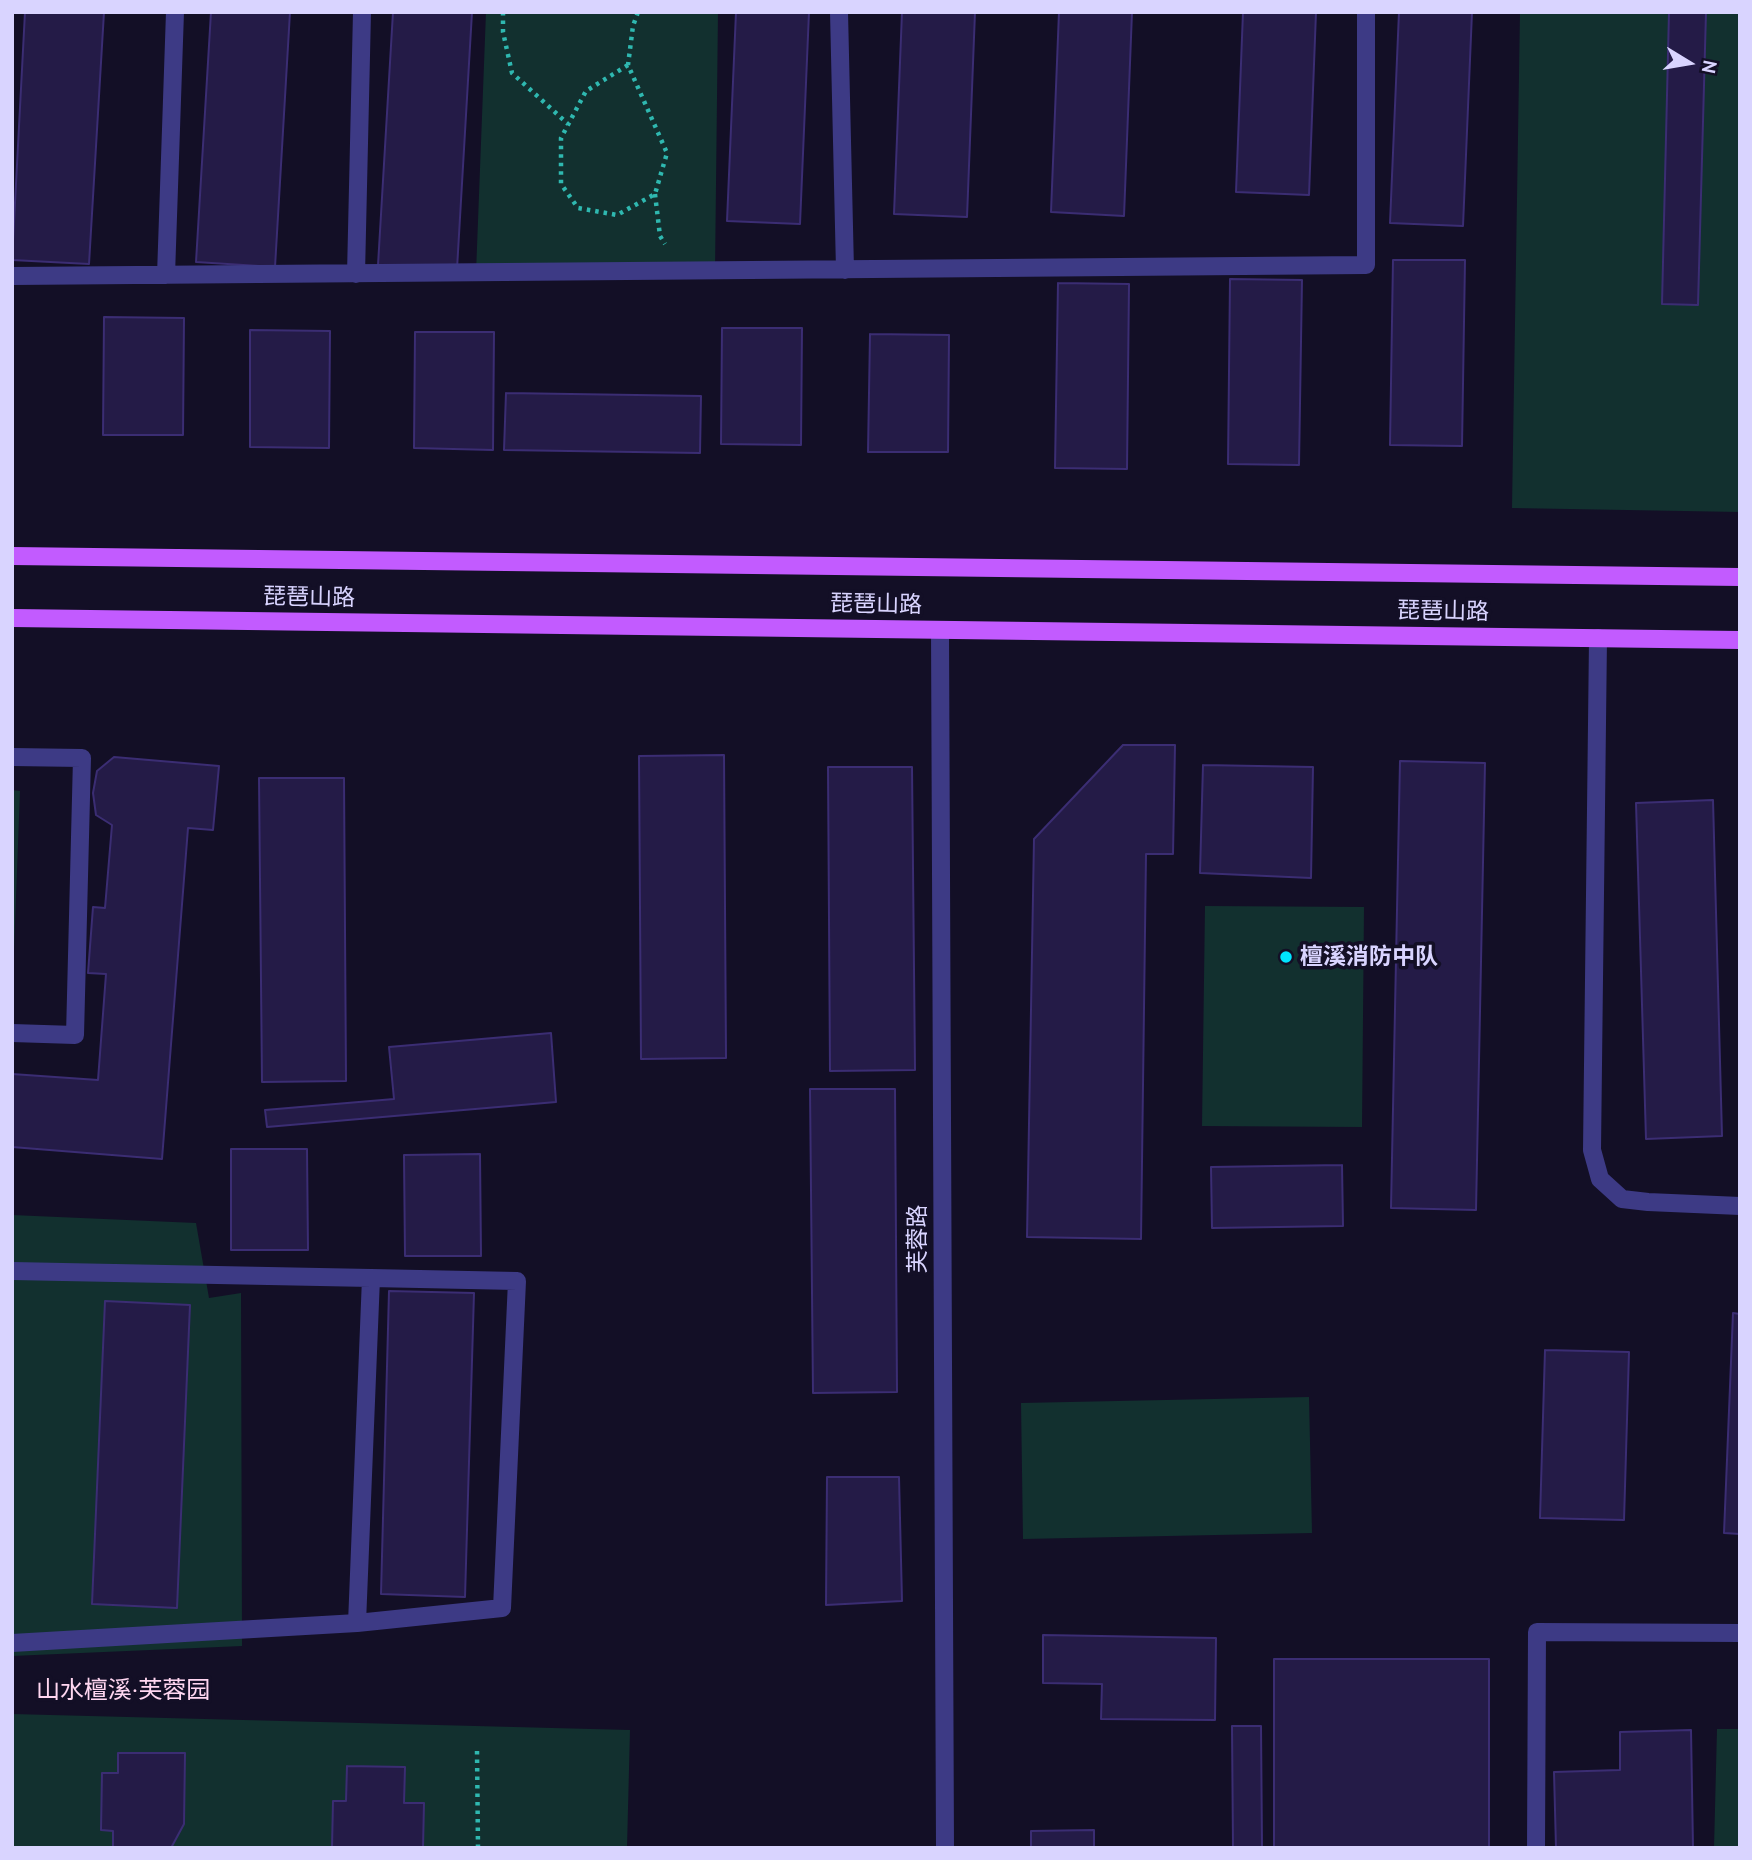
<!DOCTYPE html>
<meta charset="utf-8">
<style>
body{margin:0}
#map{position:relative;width:1752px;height:1860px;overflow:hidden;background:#130f26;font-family:"PT Sans",sans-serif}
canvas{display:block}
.frame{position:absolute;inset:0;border:14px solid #d9d4ff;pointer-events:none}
.north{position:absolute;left:1654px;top:28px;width:70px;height:70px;-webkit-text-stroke:5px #130f26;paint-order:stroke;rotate:101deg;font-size:19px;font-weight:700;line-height:28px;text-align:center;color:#d9d4ff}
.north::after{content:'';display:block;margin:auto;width:24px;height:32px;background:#d9d4ff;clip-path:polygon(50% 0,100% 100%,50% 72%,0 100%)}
</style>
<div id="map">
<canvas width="1752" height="1860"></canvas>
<div class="frame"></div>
<div class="north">N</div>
</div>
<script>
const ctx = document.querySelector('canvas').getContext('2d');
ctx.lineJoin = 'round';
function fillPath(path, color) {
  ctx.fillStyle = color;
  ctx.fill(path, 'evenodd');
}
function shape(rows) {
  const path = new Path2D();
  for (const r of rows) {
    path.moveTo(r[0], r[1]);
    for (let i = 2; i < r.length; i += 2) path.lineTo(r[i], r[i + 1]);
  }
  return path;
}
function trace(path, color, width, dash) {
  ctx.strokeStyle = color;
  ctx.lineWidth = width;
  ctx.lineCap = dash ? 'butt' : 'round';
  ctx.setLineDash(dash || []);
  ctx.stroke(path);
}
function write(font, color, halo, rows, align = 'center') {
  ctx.font = font + ' "PT Sans","Noto Sans SC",sans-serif';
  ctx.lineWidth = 7;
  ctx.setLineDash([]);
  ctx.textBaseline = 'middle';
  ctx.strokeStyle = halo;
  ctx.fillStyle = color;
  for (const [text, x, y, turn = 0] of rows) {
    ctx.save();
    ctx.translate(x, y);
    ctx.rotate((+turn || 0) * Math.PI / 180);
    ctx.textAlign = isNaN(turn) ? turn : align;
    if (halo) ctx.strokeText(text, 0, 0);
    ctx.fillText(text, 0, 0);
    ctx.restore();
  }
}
fillPath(shape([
 [486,12,718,12,715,271,476,273],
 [1520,12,1740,12,1740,512,1512,508],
 [12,790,20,791,12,1004],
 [1205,906,1364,907,1362,1127,1202,1126],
 [12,1215,196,1223,209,1298,241,1293,242,1646,12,1656],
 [1309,1397,1312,1533,1023,1539,1021,1403],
 [12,1714,630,1730,627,1848,12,1848],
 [1717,1729,1740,1729,1740,1848,1714,1848]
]), '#12302f');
const building = shape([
 [25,12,104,12,89,264,12,260,25,12],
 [211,12,290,12,275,267,196,262,211,12],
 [393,12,472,12,457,269,378,265,393,12],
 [736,12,809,12,800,224,727,221,736,12],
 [902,12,975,12,967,217,894,214,902,12],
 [1059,12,1132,12,1124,216,1051,212,1059,12],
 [1243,12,1316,12,1309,195,1236,192,1243,12],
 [1399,12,1472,12,1463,226,1390,223,1399,12],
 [1669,12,1706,12,1698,305,1662,304,1669,12],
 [1393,260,1465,260,1462,446,1390,445,1393,260],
 [1230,279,1302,280,1299,465,1228,464,1230,279],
 [1058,283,1129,284,1127,469,1055,468,1058,283],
 [104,317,184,318,183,435,103,435,104,317],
 [722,328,802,328,801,445,721,444,722,328],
 [250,330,330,331,329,448,250,447,250,330],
 [415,332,494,332,493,450,414,448,415,332],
 [870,334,949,335,948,452,868,452,870,334],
 [506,393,701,396,700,453,504,450,506,393],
 [1123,745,1175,745,1173,854,1146,854,1141,1239,1027,1237,1034,839,1123,745],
 [724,755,726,1058,641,1059,639,756,724,755],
 [114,757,219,766,213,830,188,828,162,1159,12,1147,12,1074,98,1080,106,974,88,973,93,907,105,908,112,825,96,815,93,793,97,771,114,757],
 [1400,761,1485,763,1476,1210,1391,1208,1400,761],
 [1203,765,1313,767,1311,878,1200,873,1203,765],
 [828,767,912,767,915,1070,830,1071,828,767],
 [259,778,344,778,346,1081,262,1082,259,778],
 [1713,800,1722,1136,1646,1139,1636,803,1713,800],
 [551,1033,556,1102,267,1127,265,1110,394,1099,389,1047,551,1033],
 [810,1089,895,1089,897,1392,813,1393,810,1089],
 [231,1149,307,1149,308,1250,231,1250,231,1149],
 [480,1154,481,1256,405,1256,404,1155,480,1154],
 [1342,1165,1343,1226,1212,1228,1211,1167,1342,1165],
 [389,1291,474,1293,465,1597,381,1594,389,1291],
 [105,1301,190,1305,177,1608,92,1604,105,1301],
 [1733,1313,1740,1314,1740,1534,1724,1533,1733,1313],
 [1545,1350,1629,1352,1624,1520,1540,1518,1545,1350],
 [827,1477,899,1477,902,1601,826,1605,827,1477],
 [1043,1635,1216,1638,1215,1720,1101,1719,1102,1684,1043,1683,1043,1635],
 [1274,1659,1489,1659,1489,1848,1274,1848,1274,1659],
 [1232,1726,1261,1726,1262,1848,1233,1848,1232,1726],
 [1691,1730,1693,1848,1556,1848,1554,1772,1620,1770,1620,1732,1691,1730],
 [118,1753,185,1753,184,1824,171,1848,113,1848,113,1831,101,1830,102,1773,118,1773,118,1753],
 [347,1766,405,1767,404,1803,424,1803,423,1848,332,1848,333,1801,346,1801,347,1766],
 [1094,1830,1094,1848,1031,1848,1031,1831,1094,1830]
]);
fillPath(building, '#241b47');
trace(building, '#3b2d73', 2);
trace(shape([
 [503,12,503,32,512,73,568,124],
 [628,65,586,91,561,138,561,184,578,208,617,215,655,194,667,153,628,65,633,26,638,12],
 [655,194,660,236,665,244],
 [477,1751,478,1848]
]), '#2fb8b0', 4.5, [3.5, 5]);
trace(shape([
 [839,12,845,270],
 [356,274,362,12],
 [166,275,175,12],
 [12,276,1366,265,1366,12],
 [940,630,945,1848],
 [1598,638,1592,1150,1600,1179,1622,1199,1648,1202,1740,1206],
 [12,757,82,758,75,1035,12,1033],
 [12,1271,371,1278,357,1623,12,1643],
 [357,1623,502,1608,517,1281,371,1278],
 [1536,1848,1537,1632,1740,1633]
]), '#3d3a85', 18);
trace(shape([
 [12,556,1740,577],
 [12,618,1740,640]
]), '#c25bff', 18);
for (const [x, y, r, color] of [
 [1286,957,7,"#00e5ff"]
]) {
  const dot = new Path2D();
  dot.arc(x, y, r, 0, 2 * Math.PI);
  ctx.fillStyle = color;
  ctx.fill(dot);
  trace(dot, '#130f26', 2.5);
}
write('23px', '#d9d4ff', '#130f26', [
 ["琵琶山路",309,598,1],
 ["琵琶山路",876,605,1],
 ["琵琶山路",1443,612,1],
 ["芙蓉路",918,1239,-90]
]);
write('bold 23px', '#d9d4ff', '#130f26', [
 ["檀溪消防中队",1300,957]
], 'left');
write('24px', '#ffd6f0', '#130f26', [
 ["山水檀溪·芙蓉园",123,1691]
]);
</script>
